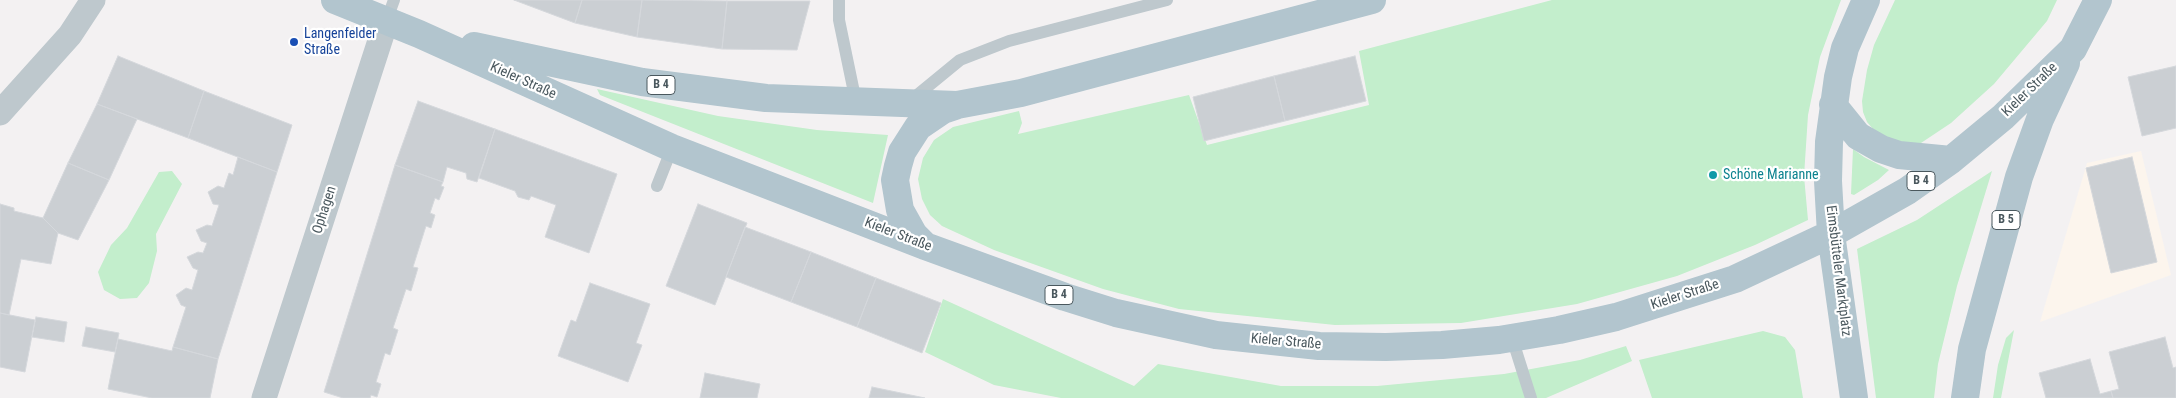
<!DOCTYPE html>
<meta charset="utf-8">
<style>
body{margin:0}
canvas{display:block;background:#f3f1f2}
</style>
<canvas width="2176" height="398"></canvas>
<script>
const ctx = document.querySelector('canvas').getContext('2d');
ctx.lineJoin = 'round';
function fillPath(path, color) {
  ctx.fillStyle = color;
  ctx.fill(path, 'evenodd');
}
function shape(rows) {
  const path = new Path2D();
  for (const r of rows) {
    path.moveTo(r[0], r[1]);
    for (let i = 2; i < r.length; i += 2) path.lineTo(r[i], r[i + 1]);
  }
  return path;
}
function trace(path, color, width, dash) {
  ctx.strokeStyle = color;
  ctx.lineWidth = width;
  ctx.lineCap = dash ? 'butt' : 'round';
  ctx.setLineDash(dash || []);
  ctx.stroke(path);
}
function write(font, color, halo, rows, align = 'center') {
  ctx.font = font + ' "Roboto Condensed",sans-serif';
  ctx.lineWidth = 4.5;
  ctx.setLineDash([]);
  ctx.textBaseline = 'middle';
  ctx.strokeStyle = halo;
  ctx.fillStyle = color;
  for (const [text, x, y, turn = 0] of rows) {
    ctx.save();
    ctx.translate(x, y);
    ctx.rotate((+turn || 0) * Math.PI / 180);
    ctx.textAlign = isNaN(turn) ? turn : align;
    if (halo) ctx.strokeText(text, 0, 0);
    ctx.fillText(text, 0, 0);
    ctx.restore();
  }
}
fillPath(shape([
 [2141,151,2171,275,2040,322,2087,163]
]), '#fcf5ed');
fillPath(shape([
 [1552,0,1841,0,1820,57,1808,115,1804,176,1808,220,1755,245,1677,276,1577,304,1461,323,1335,325,1179,309,1103,289,994,250,942,226,930,215,922,199,918,179,923,158,934,140,953,127,1019,111,1022,123,1018,134,1189,95,1207,145,1369,105,1359,51],
 [1895,0,2057,0,2047,21,1994,84,1951,123,1918,145,1898,144,1873,129,1867,122,1863,112,1862,101,1867,70,1874,45],
 [597,89,718,116,817,130,888,135,873,203,600,95],
 [1853,149,1864,157,1889,170,1878,180,1854,195,1851,194],
 [172,171,182,184,156,234,157,251,149,283,137,298,120,299,104,290,98,272,111,245,127,228,159,172],
 [1992,171,1957,286,1938,364,1934,398,1876,398,1857,249,1917,220],
 [943,299,1134,386,1158,364,1281,386,1377,386,1504,374,1580,360,1626,346,1632,361,1546,398,1061,398,994,385,925,352],
 [2014,330,2001,398,1993,398,1998,365,2006,338],
 [1763,331,1785,337,1795,350,1803,398,1652,398,1639,360]
]), '#c3eecc');
const building = shape([
 [514,0,582,0,575,23,514,0],
 [582,0,642,0,637,37,575,23,582,0],
 [642,0,727,1,722,49,637,37,642,0],
 [727,1,810,1,797,50,722,49,727,1],
 [118,56,204,91,188,138,97,104,118,56],
 [1355,56,1366,101,1285,121,1274,76,1355,56],
 [2176,66,2176,128,2142,136,2128,77,2176,66],
 [1274,76,1285,121,1204,141,1193,97,1274,76],
 [204,91,292,125,277,172,188,138,204,91],
 [418,101,495,129,477,182,467,179,466,173,447,167,443,182,395,165,418,101],
 [97,104,137,119,109,180,68,163,97,104],
 [495,129,617,174,589,253,545,237,556,205,531,196,529,200,518,197,515,191,479,178,495,129],
 [238,157,277,172,218,359,173,347,186,307,181,305,176,295,186,288,192,290,198,270,193,268,187,257,198,252,203,253,207,243,201,241,196,230,207,225,212,226,219,205,213,204,208,192,218,186,224,188,229,173,233,175,238,157],
 [2132,157,2157,262,2111,273,2086,168,2132,157],
 [68,163,109,180,78,240,58,233,43,218,68,163],
 [395,165,443,182,441,186,444,187,439,200,435,198,430,213,435,215,431,228,426,226,413,267,418,268,411,291,406,289,393,328,398,330,390,355,385,353,376,382,381,384,377,397,371,395,370,398,343,398,324,392,395,165],
 [0,204,14,208,14,211,43,218,58,233,51,264,21,259,9,315,0,313,0,204],
 [698,204,747,223,715,305,666,286,698,204],
 [745,227,811,252,791,302,726,277,745,227],
 [811,252,876,278,857,327,791,302,811,252],
 [876,278,941,303,922,353,857,327,876,278],
 [590,283,650,304,636,343,642,345,628,382,558,356,571,320,576,322,590,283],
 [0,313,35,320,25,372,0,367,0,313],
 [36,317,67,322,64,342,32,337,36,317],
 [86,327,119,333,115,352,82,346,86,327],
 [2165,337,2173,368,2176,367,2176,398,2113,398,2111,391,2119,389,2109,352,2165,337],
 [118,339,172,351,173,347,218,359,210,398,152,398,108,389,118,339],
 [2090,359,2100,394,2111,391,2113,398,2046,398,2039,373,2090,359],
 [705,373,760,384,757,398,700,398,705,373],
 [872,387,925,398,869,398,872,387]
]);
fillPath(building, '#cbcfd3');
trace(building, '#d5d8dc', 1);
trace(shape([
 [839,0,839,20,856,102],
 [386,22,394,0],
 [910,101,960,60,1009,41,1167,0],
 [657,186,672,148],
 [1512,338,1531,398]
]), '#bec8cd', 12);
trace(shape([
 [0,113,70,35,93,0],
 [264,398,386,22]
]), '#bec8cd', 25);
trace(shape([
 [335,0,419,34,672,148,925,246,1065,297,1116,313,1216,335,1319,346,1386,347,1442,345,1499,340,1559,330,1616,317,1735,279,1831,234,1907,191,1951,160,2003,117,2073,49,2098,0],
 [474,46,642,82,766,98,957,105,1021,93,1372,0],
 [1833,105,1858,136,1881,149,1899,155,1951,160],
 [925,246,914,235,900,210,895,180,898,166,902,152,918,127,943,110,955,106],
 [1854,398,1831,234,1828,181,1829,142,1838,77,1845,48,1866,0],
 [1965,398,1972,349,2019,177,2040,119,2066,63]
]), '#b2c5ce', 28);
for (const [x, y, r, color] of [
 [294,42,5,"#1a4fb4"],
 [1713,175,5,"#0f9aa8"]
]) {
  const dot = new Path2D();
  dot.arc(x, y, r, 0, 2 * Math.PI);
  ctx.fillStyle = color;
  ctx.fill(dot);
  trace(dot, '#fff', 2);
}
for (const [x, y, w] of [
 [661,85,28],
 [1921,181,28],
 [2006,220,28],
 [1059,295,28]
]) {
  const box = new Path2D();
  box.roundRect(x - w / 2, y - 9.5, w, 19, 4);
  ctx.fillStyle = '#fff';
  ctx.fill(box);
  trace(box, '#4a585e', 1);
}
write('bold 12px', '#4a585e', null, [
 ["B 4",661,85],
 ["B 4",1921,181],
 ["B 5",2006,220],
 ["B 4",1059,295]
]);
write('14px', '#164399', '#fff', [
 ["Langenfelder",304,34],
 ["Straße",304,50]
], 'left');
write('14px', '#4a585e', '#fff', [
 ["Kieler Straße",523,81,24],
 ["Kieler Straße",2030,90,-44],
 ["Ophagen",325,210,-72],
 ["Kieler Straße",898,235,21],
 ["Eimsbütteler Marktplatz",1838,271,83],
 ["Kieler Straße",1685,295,-18],
 ["Kieler Straße",1286,342,5]
]);
write('14px', '#0d838f', '#fff', [
 ["Schöne Marianne",1723,175]
], 'left');
</script>
